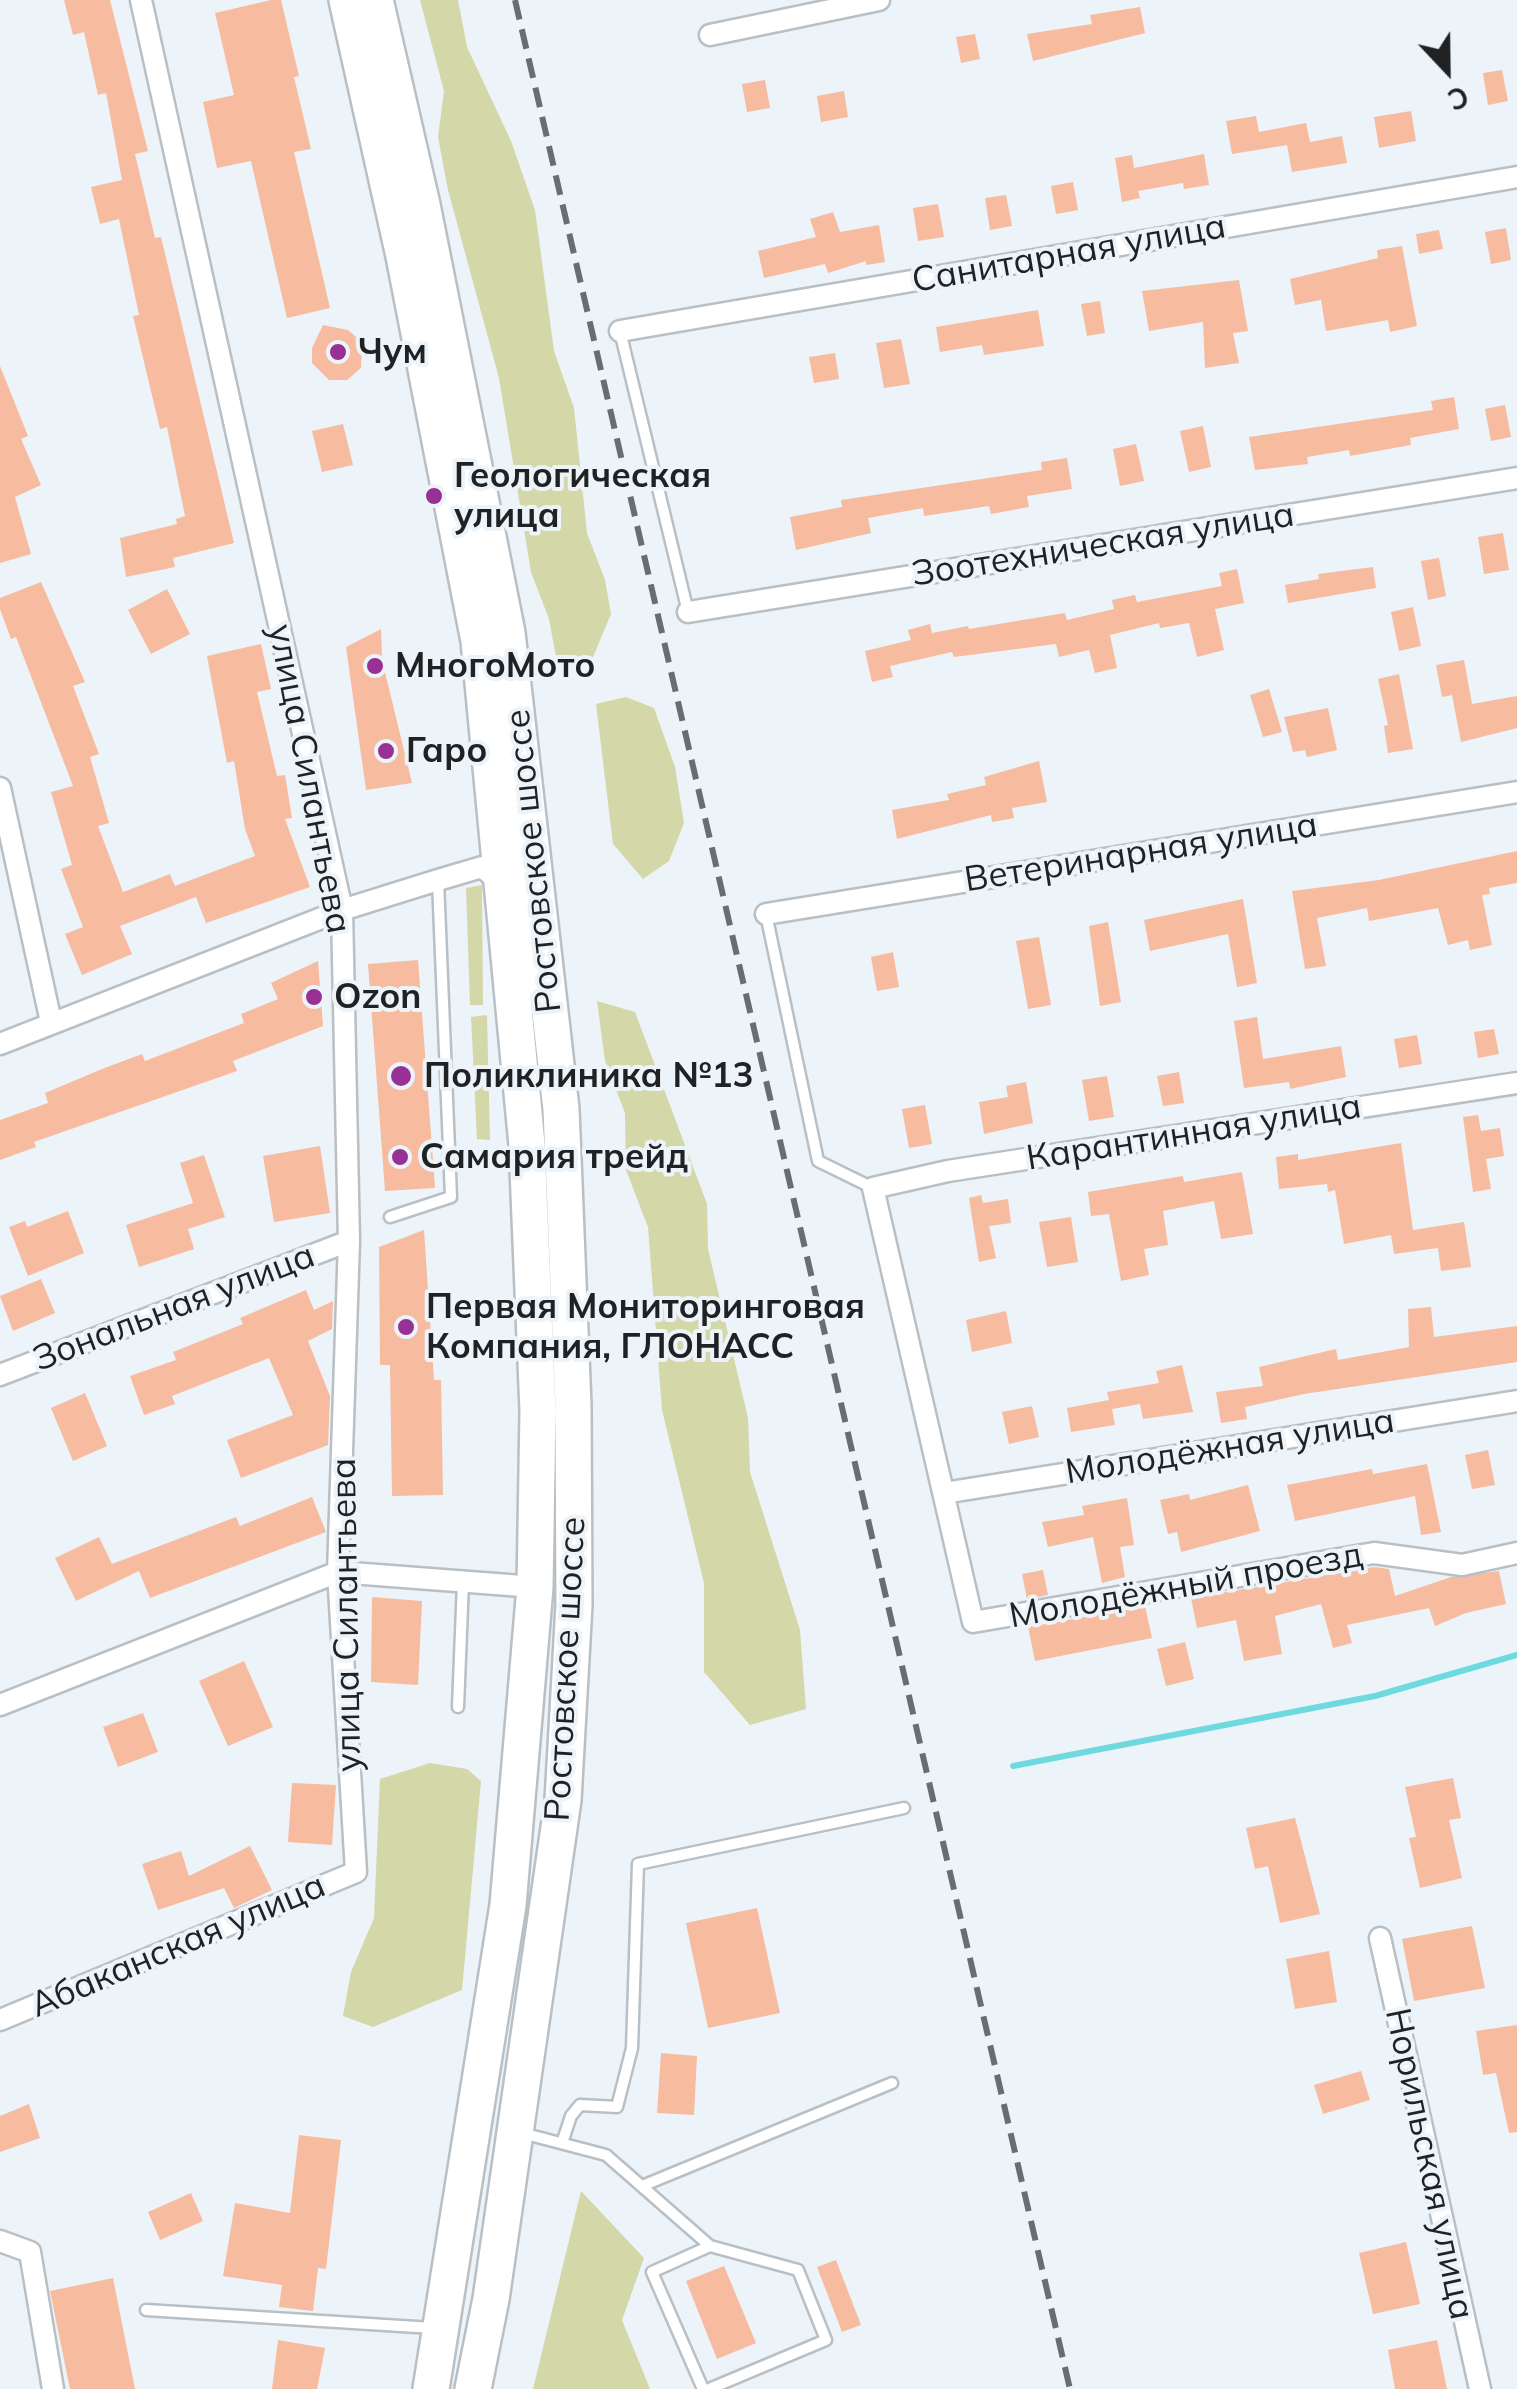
<!DOCTYPE html>
<meta charset="utf-8">
<style>
body{margin:0}
#map{position:relative;width:1517px;height:2389px;overflow:hidden;background:#ecf3f9;font-family:Mulish,sans-serif}
canvas{display:block}
.north{position:absolute;left:1397px;top:20px;width:100px;height:100px;-webkit-text-stroke:8px #ecf3f9;paint-order:stroke;rotate:158deg;font-size:28px;font-weight:700;line-height:40px;text-align:center;color:#1f2123}
.north::after{content:'';display:block;margin:auto;width:35px;height:45px;background:#1f2123;clip-path:polygon(50% 0,100% 100%,50% 72%,0 100%)}
</style>
<div id="map">
<canvas width="1517" height="2389"></canvas>
<div class="north">С</div>
</div>
<script>
const ctx = document.querySelector('canvas').getContext('2d');
ctx.lineJoin = 'round';
function fillPath(path, color) {
  ctx.fillStyle = color;
  ctx.fill(path, 'evenodd');
}
function shape(rows) {
  const path = new Path2D();
  for (const r of rows) {
    path.moveTo(r[0], r[1]);
    for (let i = 2; i < r.length; i += 2) path.lineTo(r[i], r[i + 1]);
  }
  return path;
}
function trace(path, color, width, dash) {
  ctx.strokeStyle = color;
  ctx.lineWidth = width;
  ctx.lineCap = dash ? 'butt' : 'round';
  ctx.setLineDash(dash || []);
  ctx.stroke(path);
}
function write(font, color, halo, rows, align = 'center') {
  ctx.font = font + ' Mulish,sans-serif';
  ctx.lineWidth = 8;
  ctx.setLineDash([]);
  ctx.textBaseline = 'middle';
  ctx.strokeStyle = halo;
  ctx.fillStyle = color;
  for (const [text, x, y, turn = 0] of rows) {
    ctx.save();
    ctx.translate(x, y);
    ctx.rotate((+turn || 0) * Math.PI / 180);
    ctx.textAlign = isNaN(turn) ? turn : align;
    if (halo) ctx.strokeText(text, 0, 0);
    ctx.fillText(text, 0, 0);
    ctx.restore();
  }
}
fillPath(shape([
 [420,0,458,0,467,47,511,141,535,210,554,351,574,408,587,533,605,580,611,614,593,657,557,662,549,619,531,572,499,378,448,190,438,137,444,91],
 [626,697,654,708,675,767,684,823,669,861,643,879,613,844,596,704],
 [482,885,483,1005,470,1005,466,888],
 [597,1001,635,1012,707,1204,708,1249,748,1418,750,1472,800,1630,806,1709,750,1725,704,1672,704,1583,662,1410,648,1227,626,1170,625,1113,605,1061],
 [487,1015,490,1140,477,1139,471,1017],
 [430,1763,467,1769,481,1781,462,1990,373,2027,343,2016,351,1972,374,1918,380,1779],
 [581,2191,644,2258,622,2320,650,2389,533,2389]
]), '#d4d7a7');
trace(shape([
 [1013,1766,1375,1696,1517,1655]
]), '#6fd9e0', 6);
fillPath(shape([
 [64,0,110,0,148,151,135,154,155,238,161,237,234,543,173,558,175,567,126,577,120,538,177,524,176,519,185,516,167,427,160,429,133,316,139,315,119,219,100,224,91,187,122,180,106,93,98,95,84,32,73,35],
 [271,0,281,0,299,76,294,77,311,149,294,152,330,308,287,318,251,161,217,168,203,102,234,95,215,13],
 [1140,7,1145,33,1033,61,1027,34,1092,24,1090,15],
 [975,34,980,59,961,63,956,37],
 [1502,70,1508,101,1488,105,1483,73],
 [765,80,770,108,747,112,742,84],
 [844,91,848,117,821,122,817,96],
 [1411,111,1416,141,1379,148,1374,117],
 [1256,116,1259,132,1306,123,1310,142,1342,136,1347,163,1292,172,1287,145,1232,154,1226,121],
 [1204,154,1209,185,1184,189,1183,183,1138,191,1140,198,1122,202,1115,158,1132,155,1134,168],
 [1073,182,1078,210,1056,214,1051,186],
 [1006,195,1012,226,990,230,985,198],
 [938,204,944,237,918,241,913,208],
 [833,212,840,232,879,225,885,262,866,265,866,261,828,273,825,264,764,278,758,251,816,237,810,219],
 [1506,228,1511,260,1491,264,1485,232],
 [1439,230,1443,249,1419,254,1416,234],
 [1402,246,1417,326,1390,332,1388,320,1326,331,1321,300,1295,305,1290,279,1378,258,1377,250],
 [1239,280,1248,331,1233,333,1239,363,1205,368,1203,322,1149,331,1142,291],
 [1100,301,1105,333,1087,336,1081,304],
 [1038,310,1044,346,984,355,982,345,940,352,936,327],
 [323,325,348,330,362,342,361,368,347,380,329,380,312,363,312,348],
 [901,339,910,384,884,388,876,343],
 [835,353,839,379,814,383,809,357],
 [0,366,28,436,21,439,41,485,15,497,31,554,0,563],
 [1454,397,1459,429,1410,438,1411,445,1350,456,1349,450,1307,457,1308,464,1255,470,1249,437,1433,410,1431,401],
 [1505,405,1511,437,1491,441,1485,409],
 [343,424,353,465,322,472,312,431],
 [1203,426,1211,467,1189,472,1180,431],
 [1136,444,1144,481,1120,486,1113,449],
 [1067,458,1072,489,1027,496,1029,507,991,514,989,506,924,516,923,508,868,518,871,533,796,550,790,517,842,507,841,500,1042,470,1041,462],
 [1503,533,1509,570,1484,574,1478,537],
 [1439,558,1446,596,1428,600,1421,561],
 [1373,567,1376,588,1288,603,1285,585,1319,579,1318,574],
 [1237,569,1244,603,1215,609,1224,650,1197,657,1189,623,1160,628,1159,623,1110,635,1117,668,1095,673,1089,650,1059,657,1056,644,954,657,952,652,890,666,893,677,872,682,865,651,911,640,908,630,930,624,932,633,968,626,969,629,1065,613,1067,620,1114,609,1112,600,1135,595,1137,602,1222,586,1219,573],
 [41,582,85,682,73,686,99,754,90,757,109,823,98,826,123,892,170,874,175,886,255,856,245,829,234,761,227,763,207,656,261,644,271,689,257,692,277,776,285,775,292,818,285,819,310,887,206,923,196,897,120,926,132,954,82,975,65,934,83,927,61,869,72,865,51,792,73,786,16,637,11,639,0,609,0,598],
 [167,589,190,634,151,654,128,610],
 [1413,607,1421,646,1399,651,1391,612],
 [381,629,382,660,412,783,366,790,346,647],
 [1464,660,1472,704,1517,696,1517,728,1461,742,1452,695,1442,697,1436,665],
 [1399,674,1413,749,1388,753,1384,726,1388,725,1378,679],
 [1269,689,1282,732,1263,737,1250,695],
 [1328,708,1337,750,1307,757,1305,750,1293,752,1284,717],
 [1039,761,1047,802,1012,808,1014,818,992,822,991,815,897,839,892,810,949,800,947,794,986,785,984,777],
 [1517,851,1517,883,1489,888,1490,894,1482,895,1492,945,1470,950,1468,940,1448,945,1438,908,1369,921,1367,908,1317,918,1326,966,1305,969,1292,891,1379,880],
 [1243,899,1257,983,1237,987,1228,934,1150,951,1144,920],
 [1108,922,1121,1002,1100,1006,1089,926],
 [1039,937,1051,1005,1028,1009,1016,941],
 [893,952,899,987,877,991,871,957],
 [418,960,435,1188,385,1191,368,964],
 [318,961,323,1026,233,1061,237,1071,34,1142,36,1147,0,1160,0,1120,48,1103,45,1093,102,1069,142,1054,145,1061,244,1023,241,1014,278,999,271,983],
 [1257,1017,1263,1059,1341,1046,1346,1077,1290,1089,1289,1082,1244,1088,1234,1021],
 [1494,1029,1499,1054,1478,1058,1474,1032],
 [1417,1035,1422,1064,1399,1068,1394,1039],
 [1179,1072,1184,1103,1163,1106,1157,1076],
 [1107,1076,1114,1117,1089,1121,1082,1080],
 [1026,1082,1033,1123,984,1134,979,1102,1008,1097,1006,1086],
 [925,1105,932,1144,909,1148,902,1109],
 [1478,1115,1481,1131,1500,1128,1504,1156,1486,1159,1491,1189,1473,1192,1463,1117],
 [1401,1143,1413,1230,1464,1222,1471,1267,1441,1271,1438,1248,1394,1254,1391,1235,1344,1244,1335,1190,1328,1192,1327,1184,1279,1189,1276,1157,1298,1154,1298,1160],
 [320,1146,330,1213,274,1222,263,1156],
 [204,1155,225,1217,188,1229,194,1249,139,1267,126,1225,193,1203,180,1163],
 [1242,1172,1253,1234,1221,1239,1214,1201,1163,1211,1168,1245,1144,1249,1149,1275,1121,1281,1109,1214,1091,1216,1088,1192,1183,1176,1184,1182],
 [981,1195,983,1203,1008,1199,1011,1223,989,1226,996,1258,979,1262,969,1198],
 [68,1211,84,1253,28,1276,9,1227,25,1221,27,1227],
 [1071,1217,1078,1262,1047,1267,1039,1222],
 [424,1230,434,1380,441,1380,443,1495,392,1496,390,1365,380,1365,379,1247],
 [41,1279,55,1313,13,1331,0,1296],
 [306,1290,314,1310,333,1301,332,1329,308,1341,330,1396,328,1445,241,1478,227,1440,293,1415,269,1358,172,1396,175,1404,144,1415,130,1376,176,1360,173,1352,243,1324,240,1318],
 [1431,1307,1434,1337,1517,1326,1517,1362,1304,1394,1245,1407,1247,1419,1221,1423,1216,1392,1263,1386,1259,1367,1336,1349,1338,1360,1409,1347,1408,1309],
 [1006,1311,1012,1343,972,1352,966,1320],
 [1182,1365,1193,1412,1143,1419,1140,1404,1112,1409,1115,1425,1071,1432,1067,1408,1109,1400,1107,1392,1159,1383,1156,1371],
 [85,1393,107,1446,73,1461,51,1408],
 [1032,1406,1039,1437,1009,1444,1002,1412],
 [1488,1450,1495,1485,1472,1489,1465,1455],
 [1427,1464,1441,1532,1421,1535,1415,1496,1295,1521,1287,1485,1372,1469,1373,1474],
 [1248,1485,1260,1531,1181,1552,1177,1532,1168,1534,1160,1500,1189,1494,1190,1500],
 [312,1497,326,1532,150,1598,139,1571,76,1601,55,1558,99,1537,112,1564,236,1517,240,1526],
 [1127,1498,1134,1545,1120,1547,1125,1577,1102,1583,1093,1537,1048,1547,1042,1522,1084,1515,1082,1506],
 [1374,1567,1389,1569,1395,1596,1451,1577,1499,1571,1506,1604,1466,1613,1435,1626,1429,1608,1347,1625,1352,1643,1333,1648,1321,1604,1275,1616,1282,1654,1244,1661,1236,1620,1197,1628,1191,1598],
 [1043,1570,1048,1595,1027,1599,1022,1574],
 [372,1597,422,1601,418,1685,371,1682],
 [1145,1606,1152,1638,1035,1661,1028,1627],
 [1185,1642,1194,1679,1166,1686,1157,1649],
 [244,1661,273,1727,228,1746,199,1681],
 [143,1713,158,1752,118,1767,103,1727],
 [1453,1778,1461,1818,1449,1820,1462,1878,1420,1888,1409,1838,1416,1837,1405,1787],
 [292,1783,336,1785,332,1845,288,1842],
 [1295,1818,1320,1914,1280,1923,1268,1866,1255,1869,1246,1828],
 [250,1846,272,1890,234,1908,224,1888,158,1910,142,1864,181,1851,189,1876],
 [757,1908,780,2013,708,2028,686,1923],
 [1472,1926,1485,1988,1414,2001,1402,1939],
 [1329,1951,1337,2002,1295,2009,1286,1959],
 [1517,2025,1517,2132,1509,2133,1496,2073,1483,2075,1476,2031],
 [661,2053,697,2056,694,2115,657,2113],
 [1361,2071,1370,2100,1323,2114,1314,2085],
 [29,2104,40,2138,0,2152,0,2116],
 [299,2135,341,2140,326,2269,318,2268,313,2311,279,2307,282,2285,223,2276,235,2203,290,2213],
 [191,2193,203,2221,160,2240,148,2212],
 [1406,2242,1420,2304,1373,2314,1359,2253],
 [836,2260,861,2325,842,2332,817,2267],
 [724,2266,756,2343,717,2359,686,2281],
 [113,2278,135,2389,70,2389,50,2291],
 [278,2340,325,2348,317,2389,272,2389],
 [1437,2340,1447,2389,1395,2389,1388,2350]
]), '#f7bc9f');
const lane = shape([
 [620,331,688,612],
 [766,914,818,1161,873,1188],
 [390,1217,451,1197,438,881],
 [458,1707,463,1582],
 [522,2133,606,2155,710,2246],
 [562,2143,571,2116,580,2105,617,2107,632,2048,638,1864,904,1808],
 [642,2186,892,2083],
 [146,2310,433,2328],
 [703,2389,652,2272,710,2246,798,2270,826,2340,709,2389]
]);
const street = shape([
 [710,35,879,0],
 [620,331,1517,177],
 [688,612,1517,478],
 [0,788,51,1022],
 [766,914,1517,792],
 [0,1044,342,910,438,880,482,867,504,886],
 [1517,1083,948,1171,873,1188,973,1622,1374,1553,1462,1565,1517,1553],
 [0,1375,349,1241],
 [944,1493,1517,1401],
 [0,1705,338,1572,535,1587],
 [1380,1938,1480,2389],
 [0,2020,356,1872,338,1572,349,1241,342,910,141,0],
 [0,2241,30,2252,53,2389]
]);
const highway = shape([
 [347,0,404,256,479,641,527,1145,538,1411,535,1587,508,1905,431,2389],
 [375,0,422,205,507,633,561,1109,573,1405,574,1605,563,1800,491,2299,473,2389]
]);
trace(lane, '#b9c0c5', 15);
trace(street, '#b9c0c5', 25);
trace(highway, '#b9c0c5', 40);
trace(lane, '#fff', 10);
trace(street, '#fff', 20);
trace(highway, '#fff', 35);
trace(shape([
 [515,0,1070,2389]
]), '#696d70', 6, [20, 10]);
for (const [x, y, r, color] of [
 [338,352,10,"#983195"],
 [434,496,10,"#983195"],
 [375,666,10,"#983195"],
 [386,751,10,"#983195"],
 [314,997,10,"#983195"],
 [401,1076,12,"#983195"],
 [400,1157,10,"#983195"],
 [406,1327,10,"#983195"]
]) {
  const dot = new Path2D();
  dot.arc(x, y, r, 0, 2 * Math.PI);
  ctx.fillStyle = color;
  ctx.fill(dot);
  trace(dot, '#ecf3f9', 4);
}
write('35px', '#1f2123', '#ecf3f9', [
 ["Санитарная улица",1069,254,-10],
 ["Зоотехническая улица",1103,545,-9],
 ["улица Силантьева",309,779,79],
 ["Ветеринарная улица",1141,853,-9],
 ["Ростовское шоссе",534,861,-96],
 ["Карантинная улица",1194,1133,-9],
 ["Зональная улица",174,1308,-21],
 ["Молодёжная улица",1230,1447,-9],
 ["Молодёжный проезд",1186,1586,-10],
 ["улица Силантьева",347,1615,-91],
 ["Ростовское шоссе",566,1669,-87],
 ["Абаканская улица",178,1946,-23],
 ["Норильская улица",1429,2164,78]
]);
write('bold 35px', '#1f2123', '#ecf3f9', [
 ["Чум",358,352],
 ["Геологическая",454,476],
 ["улица",454,516],
 ["МногоМото",395,666],
 ["Гаро",406,751],
 ["Ozon",334,997],
 ["Поликлиника №13",424,1076],
 ["Самария трейд",420,1157],
 ["Первая Мониторинговая",426,1307],
 ["Компания, ГЛОНАСС",426,1347]
], 'left');
</script>
